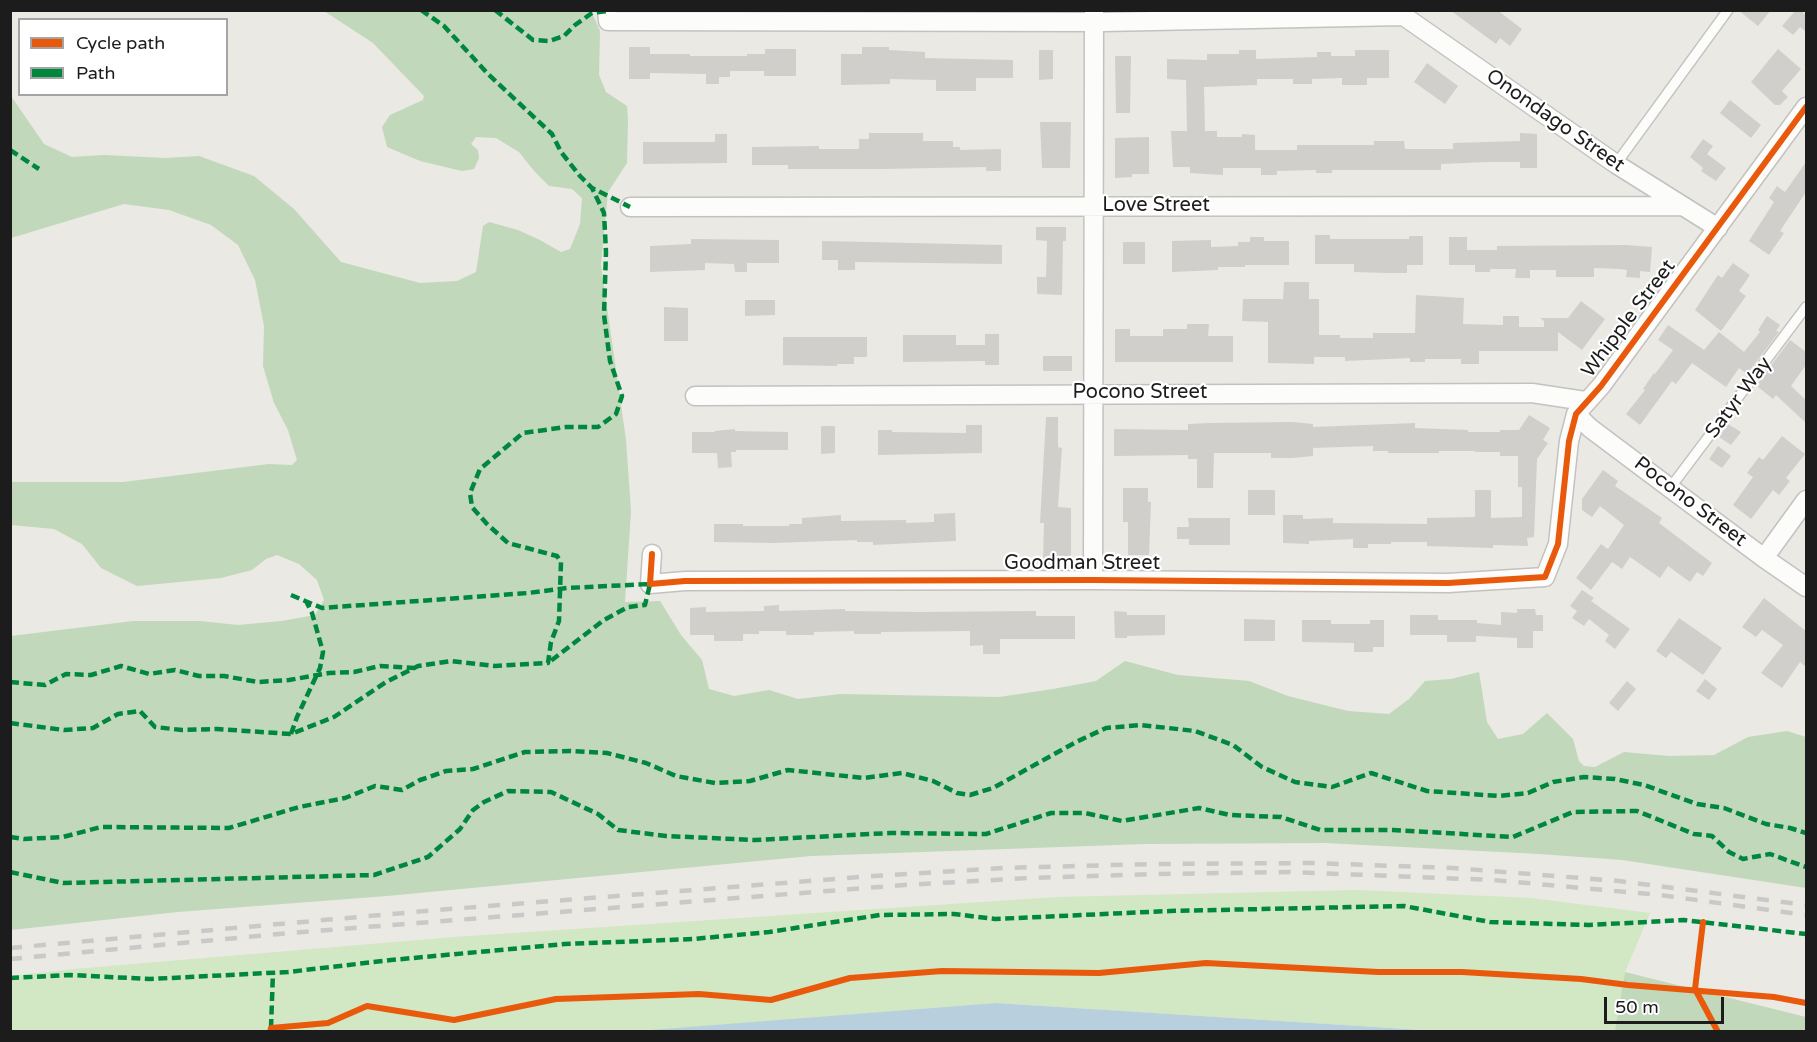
<!DOCTYPE html>
<style>
body{margin:0}
#map{position:relative;width:1817px;height:1042px;overflow:hidden;background:#eae9e4;font-family:"Varela Round",sans-serif}
canvas{display:block}
.frame{position:absolute;inset:0;border:12px solid #1c1c1c;pointer-events:none}
.legend{position:absolute;left:18px;top:18px;width:210px;height:78px;box-sizing:border-box;background:#fff;border:2px solid #a4a4a4;margin:0;padding:8px 10px;list-style:none;font-size:18px;color:#1c1c1c}
.legend li{display:flex;align-items:center;gap:12px;height:30px}
.legend b{width:30px;border:2px solid #a4a4a4}
.scale{position:absolute;left:1604px;top:997px;width:120px;height:27px;box-sizing:border-box;border:3px solid #1c1c1c;border-top:0;padding-left:8px;font-size:18px;line-height:21px;white-space:nowrap;color:#1c1c1c;-webkit-text-stroke:4px #fff;paint-order:stroke}
</style>
<div id="map">
<canvas width="1817" height="1042"></canvas>
<div class="frame"></div>
<ul class="legend">
<li><b style="height:8px;background:#e8590c"></b>Cycle path</li>
<li><b style="height:8px;background:#00873e"></b>Path</li>
</ul>
<div class="scale">50 m</div>
</div>
<script>
const ctx = document.querySelector('canvas').getContext('2d');
ctx.lineJoin = 'round';
function fillPath(path, color) {
  ctx.fillStyle = color;
  ctx.fill(path, 'evenodd');
}
function shape(rows) {
  const path = new Path2D();
  for (const r of rows) {
    path.moveTo(r[0], r[1]);
    for (let i = 2; i < r.length; i += 2) path.lineTo(r[i], r[i + 1]);
  }
  return path;
}
function trace(path, color, width, dash) {
  ctx.strokeStyle = color;
  ctx.lineWidth = width;
  ctx.lineCap = dash ? 'butt' : 'round';
  ctx.setLineDash(dash || []);
  ctx.stroke(path);
}
function write(font, color, halo, rows, align = 'center') {
  ctx.font = font + ' "Varela Round",sans-serif';
  ctx.lineWidth = 4.5;
  ctx.setLineDash([]);
  ctx.textBaseline = 'middle';
  ctx.strokeStyle = halo;
  ctx.fillStyle = color;
  for (const [text, x, y, turn = 0] of rows) {
    ctx.save();
    ctx.translate(x, y);
    ctx.rotate((+turn || 0) * Math.PI / 180);
    ctx.textAlign = isNaN(turn) ? turn : align;
    if (halo) ctx.strokeText(text, 0, 0);
    ctx.fillText(text, 0, 0);
    ctx.restore();
  }
}
fillPath(shape([
 [1357,890,1531,898,1650,913,1625,972,1615,1032,1438,1031,996,1003,638,1032,11,1032,10,976,74,969,454,937,1057,897]
]), '#d2e7c3');
fillPath(shape([
 [324,11,591,11,600,31,599,75,606,92,627,106,628,120,627,163,608,192,601,265,626,440,631,511,625,602,660,601,681,635,702,660,709,689,734,696,769,690,798,699,840,694,999,697,1053,689,1096,681,1125,661,1178,675,1249,681,1288,696,1348,711,1389,714,1409,699,1425,681,1451,679,1479,672,1487,722,1498,739,1523,734,1547,713,1573,739,1579,761,1584,766,1595,767,1624,752,1669,756,1714,755,1748,737,1787,731,1806,737,1806,888,1622,860,1539,854,1325,843,1144,844,811,856,387,896,178,912,11,930,11,636,133,621,200,621,238,625,282,621,315,615,324,600,317,580,299,564,277,555,266,559,252,570,221,578,137,586,101,568,82,544,54,529,11,525,11,482,123,482,269,464,292,465,297,460,288,430,274,403,263,366,264,326,255,280,238,245,211,225,169,210,124,204,11,238,11,96,44,144,72,157,104,155,165,158,199,156,254,176,294,209,341,262,420,283,457,281,476,272,483,226,489,222,518,230,540,240,561,252,570,249,580,224,582,198,572,189,549,186,535,172,519,152,496,138,476,137,471,144,478,150,479,158,474,169,462,171,420,161,387,147,382,127,390,115,423,100,424,96,373,43],
 [1625,972,1806,1017,1806,1031,1615,1031]
]), '#c1d8ba');
fillPath(shape([
 [996,1003,1438,1031,638,1031]
]), '#b8d0dd');
fillPath(shape([
 [1450,10,1497,10,1522,29,1510,46,1500,38,1496,44],
 [1738,10,1771,10,1758,26],
 [1796,10,1801,10,1806,16,1806,32,1800,27,1793,35,1782,26],
 [629,47,650,47,650,54,690,54,690,56,747,56,747,54,765,54,765,49,796,49,796,76,764,76,764,71,730,71,730,77,719,77,719,84,706,84,706,74,650,73,650,79,629,79],
 [862,47,889,47,889,50,925,52,925,58,1013,60,1013,78,976,78,976,91,936,91,936,80,890,79,890,84,841,85,841,54,862,54],
 [1778,49,1801,69,1782,91,1788,97,1780,105,1775,105,1751,82],
 [1039,50,1053,50,1053,79,1039,80],
 [1239,50,1256,50,1256,59,1317,57,1317,52,1331,52,1331,56,1355,56,1355,50,1389,50,1389,78,1367,78,1367,85,1342,85,1342,78,1312,79,1312,84,1293,84,1293,79,1257,79,1257,85,1204,87,1205,131,1217,131,1217,137,1242,137,1242,134,1255,135,1255,150,1297,150,1297,145,1374,145,1374,141,1404,141,1405,149,1453,149,1453,143,1520,141,1520,133,1537,134,1537,168,1520,168,1520,162,1488,162,1441,164,1441,170,1332,170,1332,173,1316,173,1316,170,1277,171,1277,175,1261,175,1261,168,1223,168,1223,175,1190,173,1190,167,1173,167,1171,131,1187,131,1186,80,1167,79,1167,59,1207,60,1207,54,1239,54],
 [1115,56,1131,56,1130,113,1116,113],
 [1427,63,1458,86,1445,104,1414,82],
 [1730,100,1761,125,1751,138,1720,113],
 [1040,122,1071,122,1070,168,1042,168],
 [869,133,923,133,923,141,953,141,953,147,960,147,960,150,1001,149,1001,171,986,171,986,167,881,169,788,169,788,165,752,165,752,147,819,146,819,149,859,149,859,139,869,139],
 [715,134,727,134,727,163,643,164,643,142,715,142],
 [1149,137,1149,174,1132,174,1132,177,1115,178,1115,138],
 [1703,139,1713,146,1707,154,1726,168,1716,181,1701,171,1703,168,1690,157],
 [1806,162,1806,192,1780,231,1784,233,1769,255,1749,241,1774,202,1769,198,1777,186,1785,192],
 [1036,227,1066,227,1066,241,1063,241,1062,295,1037,294,1037,277,1046,277,1047,241,1036,240],
 [1315,235,1330,235,1330,239,1409,239,1409,236,1423,236,1423,265,1407,265,1407,273,1388,273,1354,272,1354,264,1315,264],
 [1250,237,1264,237,1264,241,1289,241,1289,265,1245,265,1245,267,1218,267,1218,270,1172,272,1172,241,1211,240,1211,247,1238,246,1238,242,1250,242],
 [1449,237,1467,237,1467,250,1497,250,1497,246,1626,245,1652,247,1650,272,1640,271,1640,278,1626,277,1627,270,1619,269,1594,268,1594,277,1556,277,1556,270,1530,270,1530,278,1515,278,1516,269,1490,269,1490,272,1475,272,1475,265,1449,265],
 [691,239,779,240,779,263,747,263,747,272,735,272,734,264,705,263,705,270,650,272,650,246,691,244],
 [822,241,1002,245,1002,264,855,262,855,270,838,270,838,260,822,260],
 [1123,242,1145,242,1145,264,1123,264],
 [1733,263,1750,275,1739,291,1746,296,1721,331,1695,310,1718,275,1722,278],
 [1284,282,1309,282,1309,299,1319,299,1319,335,1340,335,1340,338,1373,338,1373,333,1415,333,1416,295,1464,298,1463,324,1503,325,1503,316,1519,316,1519,327,1544,327,1544,321,1540,318,1568,318,1581,301,1605,319,1582,350,1558,332,1558,351,1479,351,1479,364,1461,364,1461,359,1425,359,1425,362,1410,362,1410,358,1345,361,1345,357,1314,357,1314,364,1268,363,1268,322,1242,321,1243,299,1283,299],
 [745,300,775,300,775,315,745,316],
 [664,307,688,308,688,341,664,341],
 [1767,316,1780,325,1776,331,1779,332,1747,374,1739,368,1726,387,1692,363,1676,384,1672,381,1640,425,1626,414,1645,390,1643,389,1654,373,1655,374,1673,350,1658,340,1668,325,1704,350,1719,332,1744,352,1760,332,1758,330],
 [1187,324,1209,324,1208,336,1233,336,1233,362,1115,362,1115,329,1130,329,1130,336,1163,336,1163,329,1187,329],
 [985,334,999,334,999,365,985,365,985,361,903,362,903,335,956,335,956,345,985,345],
 [783,337,867,337,867,357,854,357,854,364,837,364,837,366,783,365],
 [1790,340,1806,352,1806,365,1791,386,1806,400,1806,423,1776,395,1773,399,1758,387,1760,384,1758,383],
 [1043,356,1072,356,1072,371,1043,371],
 [1529,415,1550,428,1543,440,1548,443,1537,459,1534,537,1527,538,1528,546,1493,545,1493,548,1427,546,1427,542,1391,542,1391,544,1368,544,1368,548,1353,548,1353,539,1309,541,1309,544,1283,543,1283,515,1303,515,1303,519,1333,518,1333,523,1427,524,1427,518,1475,517,1475,490,1491,490,1491,518,1522,517,1522,487,1518,487,1518,456,1500,456,1500,452,1475,452,1475,451,1439,451,1439,453,1388,453,1388,451,1373,451,1373,446,1313,448,1313,456,1292,458,1271,458,1271,453,1214,453,1213,488,1197,488,1197,459,1188,459,1188,455,1114,456,1114,429,1188,430,1188,424,1209,423,1292,422,1313,424,1313,427,1415,423,1415,428,1468,430,1468,432,1500,432,1500,430,1519,430],
 [1046,417,1058,417,1058,447,1062,448,1058,507,1071,508,1071,562,1043,562,1044,523,1040,523],
 [1728,424,1741,432,1731,445,1719,437],
 [966,425,982,425,982,453,878,455,878,430,892,430,892,432,966,433],
 [821,426,835,426,835,453,821,454],
 [735,429,735,431,788,432,788,450,736,450,736,452,731,452,732,467,718,468,717,453,692,453,692,432,715,432,715,431],
 [1782,436,1805,454,1786,478,1790,481,1779,495,1773,490,1751,519,1733,505,1753,477,1747,473,1759,457,1763,460],
 [1718,446,1731,456,1722,468,1709,459],
 [1603,470,1618,481,1615,486,1662,518,1659,523,1712,563,1703,576,1697,572,1690,582,1668,566,1660,578,1630,557,1622,569,1612,562,1591,590,1576,578,1601,544,1608,549,1624,525,1600,506,1592,517,1582,510,1582,499],
 [1123,488,1148,488,1148,502,1151,502,1149,555,1128,555,1128,522,1123,522],
 [1248,490,1275,490,1275,515,1248,515],
 [955,513,956,541,873,545,873,542,857,542,857,540,774,543,714,542,714,524,743,524,743,526,789,526,789,524,802,524,802,518,841,515,841,521,906,520,906,523,934,522,934,514],
 [1188,518,1230,518,1230,545,1189,545,1189,539,1177,539,1177,527,1189,527],
 [1582,590,1594,598,1591,601,1630,629,1615,649,1605,641,1609,635,1589,619,1584,626,1572,618,1577,611,1570,606],
 [1764,598,1806,631,1806,667,1800,662,1782,688,1761,673,1783,645,1762,630,1756,637,1742,627],
 [779,605,779,611,845,609,845,611,921,612,1036,611,1036,616,1075,616,1075,639,1000,639,1000,654,983,654,983,645,970,646,970,631,881,632,881,634,854,634,854,631,814,632,814,635,786,635,786,631,759,631,759,634,743,634,743,641,714,641,714,635,690,635,690,608,706,607,706,612,764,611,764,606],
 [1517,609,1535,609,1536,615,1543,615,1543,631,1533,631,1533,648,1517,648,1517,638,1476,636,1476,642,1447,642,1447,635,1410,635,1410,615,1438,615,1438,620,1477,620,1477,623,1501,625,1501,612,1517,613],
 [1114,611,1127,612,1127,615,1165,615,1165,635,1127,636,1127,638,1115,638],
 [1679,618,1722,648,1703,675,1671,652,1666,658,1656,651],
 [1244,619,1275,620,1275,641,1244,641],
 [1302,620,1331,620,1331,624,1370,624,1370,620,1384,620,1384,647,1373,647,1373,652,1354,652,1354,643,1302,642],
 [1705,679,1717,689,1709,700,1696,691],
 [1627,681,1636,689,1618,711,1609,703]
]), '#d1cfcb');
const lane = shape([
 [1616,164,1728,10],
 [1670,488,1806,307]
]);
const street = shape([
 [607,10,608,21,1103,22,1402,16],
 [1395,10,1616,164,1718,228],
 [630,207,1682,206],
 [695,396,1532,393,1585,401],
 [1576,414,1590,428,1670,488,1764,558,1806,587],
 [652,554,650,584,685,581,1093,580,1448,583,1545,577,1558,544,1569,441,1576,414,1601,386,1806,107],
 [1764,558,1806,500],
 [1093,580,1094,12]
]);
trace(lane, '#c3c2c0', 12);
trace(street, '#c3c2c0', 21);
trace(lane, '#fcfcfb', 9);
trace(street, '#fcfcfb', 18);
trace(shape([
 [10,948,437,910,873,876,1003,868,1152,864,1312,863,1453,868,1619,881,1806,905],
 [10,959,290,933,904,885,1029,878,1158,874,1290,872,1493,880,1660,895,1806,915]
]), '#c9c9c8', 4.5, [12, 12]);
trace(shape([
 [421,10,444,26,488,74,552,134,561,152,580,176,592,188,630,207],
 [495,10,533,40,549,41,564,36,575,25,592,13,607,11],
 [10,150,39,169],
 [291,595,322,608,528,593,567,588,650,584,645,605,628,607,604,620,548,663],
 [10,682,45,685,66,674,91,675,121,666,149,674,175,670,199,676,224,676,258,682,289,680,329,673,354,672,380,666,414,668],
 [10,723,64,730,93,728,118,714,140,711,155,727,182,730,217,729,291,734,334,717,386,682,418,666,451,661,495,666,548,663,551,642,559,621,561,562,557,556,508,543,487,524,472,507,470,493,480,469,523,433,566,427,598,427,616,414,622,396,610,361,604,315,606,252,604,213,592,188],
 [291,734,297,717,320,668,323,652,312,613,306,601],
 [10,837,24,839,63,837,101,827,229,828,299,807,345,798,375,786,402,790,420,780,446,771,473,769,525,752,571,751,607,753,646,763,676,776,715,783,750,781,788,770,864,778,902,773,933,781,957,793,970,795,993,788,1076,742,1106,728,1141,725,1195,731,1233,745,1262,767,1295,782,1332,787,1371,773,1427,791,1499,796,1528,793,1553,782,1584,777,1615,779,1644,785,1697,804,1724,808,1766,824,1790,828,1806,833],
 [10,872,63,883,374,875,428,857,460,829,473,810,484,802,508,791,551,792,598,814,618,830,666,836,755,840,890,833,986,834,1051,813,1085,813,1122,821,1199,808,1230,815,1281,817,1320,830,1393,830,1513,837,1573,812,1637,811,1694,834,1712,836,1729,852,1743,859,1770,854,1806,867],
 [10,978,70,975,150,979,288,972,391,960,565,944,693,939,769,932,880,915,954,914,995,919,1170,911,1404,906,1490,922,1589,925,1684,920,1806,934],
 [271,1028,273,972]
]), '#00873e', 4.5, [9, 4.5]);
trace(shape([
 [652,554,650,584,685,581,1093,580,1448,583,1545,577,1558,544,1569,441,1576,414,1601,386,1806,107],
 [1703,922,1695,989,1718,1032],
 [270,1032,271,1028,328,1023,367,1006,454,1020,556,999,699,994,771,1000,850,978,942,971,1099,973,1206,963,1378,972,1462,972,1581,979,1628,985,1774,997,1806,1003]
]), '#e8590c', 6);
write('20px', '#1c1c1c', '#fff', [
 ["Onondago Street",1555,121,35],
 ["Love Street",1156,206],
 ["Whipple Street",1629,319,-53],
 ["Pocono Street",1140,393],
 ["Satyr Way",1739,398,-53],
 ["Pocono Street",1690,502,37],
 ["Goodman Street",1082,564]
]);
</script>
